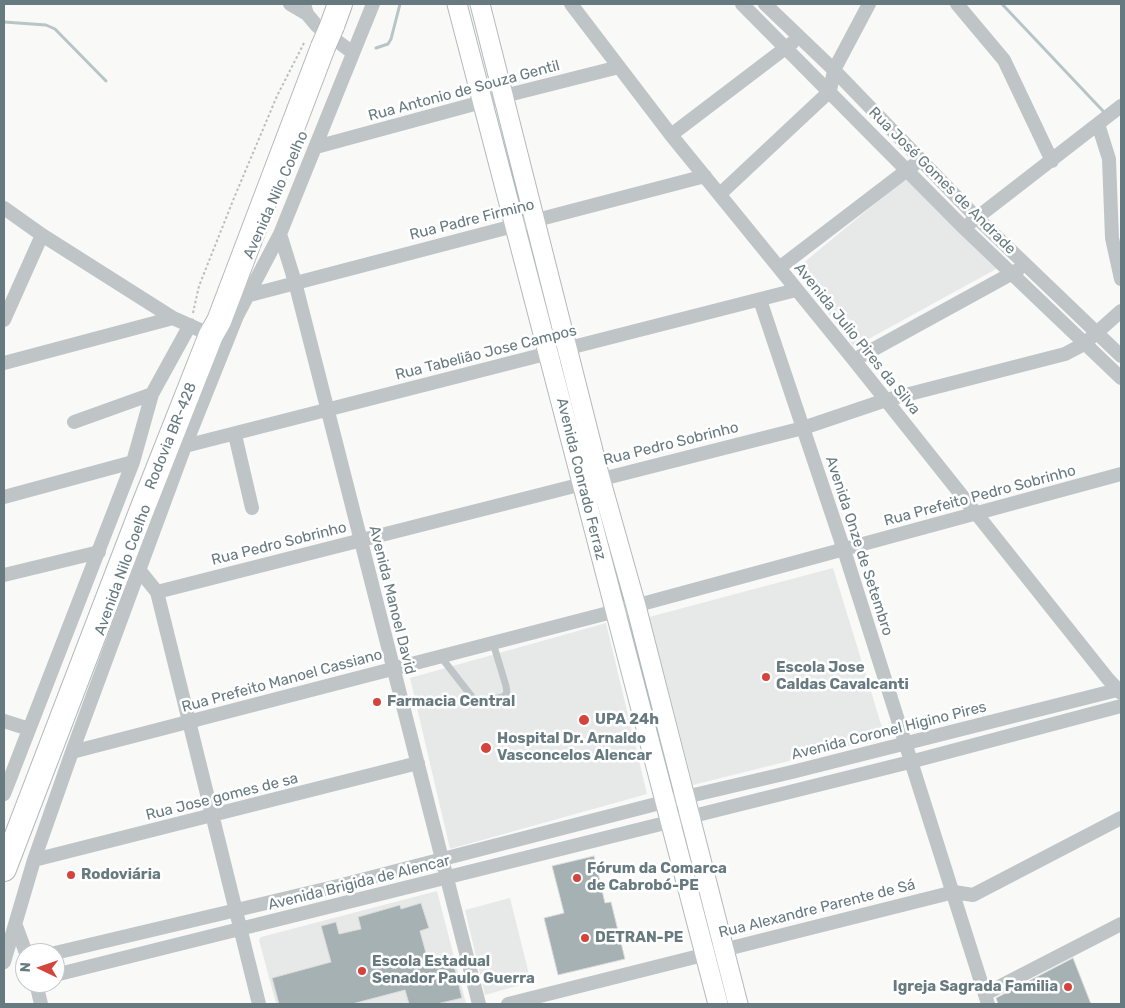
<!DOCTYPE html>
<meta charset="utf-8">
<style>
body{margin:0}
#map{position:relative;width:1125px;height:1008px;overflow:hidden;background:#f9f9f8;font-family:Rubik,sans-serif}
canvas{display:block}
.frame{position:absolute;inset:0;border:5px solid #667a80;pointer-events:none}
.north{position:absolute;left:15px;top:943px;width:50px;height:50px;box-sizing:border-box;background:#fff;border:1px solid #c2cacc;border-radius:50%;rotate:273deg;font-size:14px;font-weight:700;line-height:20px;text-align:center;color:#667a80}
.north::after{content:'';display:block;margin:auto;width:18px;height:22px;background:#d4443d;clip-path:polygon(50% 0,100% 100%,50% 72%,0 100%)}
</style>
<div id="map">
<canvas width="1125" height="1008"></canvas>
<div class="frame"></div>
<div class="north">N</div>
</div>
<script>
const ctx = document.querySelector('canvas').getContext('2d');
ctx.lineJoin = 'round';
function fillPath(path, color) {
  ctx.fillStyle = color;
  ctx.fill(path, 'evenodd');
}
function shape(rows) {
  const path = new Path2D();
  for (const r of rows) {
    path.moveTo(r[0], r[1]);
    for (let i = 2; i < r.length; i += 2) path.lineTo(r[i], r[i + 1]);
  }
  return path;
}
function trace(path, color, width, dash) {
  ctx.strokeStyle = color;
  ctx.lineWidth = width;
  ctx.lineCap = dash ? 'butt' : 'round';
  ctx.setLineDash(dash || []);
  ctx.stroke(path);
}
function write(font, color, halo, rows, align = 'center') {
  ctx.font = font + ' Rubik,sans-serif';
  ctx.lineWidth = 5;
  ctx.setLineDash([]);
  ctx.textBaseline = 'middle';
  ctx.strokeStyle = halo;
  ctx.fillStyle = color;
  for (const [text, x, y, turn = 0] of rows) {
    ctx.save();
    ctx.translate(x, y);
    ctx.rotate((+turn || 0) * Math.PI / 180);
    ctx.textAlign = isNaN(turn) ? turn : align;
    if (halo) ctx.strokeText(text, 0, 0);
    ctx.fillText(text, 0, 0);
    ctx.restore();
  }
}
fillPath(shape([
 [908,176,998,268,854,347,795,270],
 [833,568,885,737,693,785,649,617],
 [606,623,647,794,450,849,410,678],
 [437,891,466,1003,276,1004,259,940,261,937],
 [510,898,531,982,485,995,465,910]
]), '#e7e9e8');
trace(shape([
 [1002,4,1103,111],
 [4,22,46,25,55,29,106,81],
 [376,48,388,44,391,39,400,4]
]), '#b7c5c6', 3);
const building = shape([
 [594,856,605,903,611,902,625,959,558,975,544,918,564,913,552,866,594,856],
 [421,903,429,928,420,931,429,964,452,958,462,998,437,1004,409,1004,405,990,352,1004,279,1004,272,978,331,962,321,926,336,922,339,934,361,929,358,917,400,905,401,909,421,903],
 [1073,958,1091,1004,998,1004,996,998,1073,958]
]);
fillPath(building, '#a6b1b4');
trace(building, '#dbdbda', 1);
const secondary = shape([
 [457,4,718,1004],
 [480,4,600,478,636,606,738,1004]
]);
const highway = shape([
 [332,26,340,4],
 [4,869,141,512,211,335,219,321,323,47]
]);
trace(secondary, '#b2b9bc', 21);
trace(highway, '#b3b9bb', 26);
trace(shape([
 [193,313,199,286,234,198,277,96,304,43]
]), '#babec0', 2, [2.5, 2.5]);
trace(shape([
 [441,657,476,702,503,697,507,693,506,686,493,643]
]), '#bfc5c7', 7);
trace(shape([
 [290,4,307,14],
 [304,4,307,14,317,26,353,53],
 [571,4,671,135,854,360,1108,679,1121,693],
 [742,4,965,229,1121,378],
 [765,4,834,70,976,217,1121,356],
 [957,4,1004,60,1052,161],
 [1098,124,1109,159,1112,238,1121,279],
 [671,135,792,43],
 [316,147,504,96,619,67],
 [720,194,830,91,834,70,869,4],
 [4,208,42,235,173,318,211,335],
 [970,223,1121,106],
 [280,234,295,282,479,1004],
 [779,268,915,164],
 [246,296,705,176],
 [760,300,844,550,988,1004],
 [4,320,42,235],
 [854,360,1018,270],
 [4,363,173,318],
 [74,422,152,394],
 [235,435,252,508],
 [185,446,796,290],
 [4,497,133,462],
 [140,571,157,592,259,1004],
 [4,575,99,552],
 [157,592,803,428,886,400,1065,354,1084,344,1121,311],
 [4,721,29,729],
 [72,752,616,611,1121,474],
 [4,794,133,462,152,394,190,325],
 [34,860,418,763],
 [16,926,26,953],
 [55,953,338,886,664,802,792,772,1121,689],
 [4,962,34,860,72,752,185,446,237,316,280,234,373,4],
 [55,975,910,762,1121,706],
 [36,983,41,1004],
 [985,994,1121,924],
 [508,1004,954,892,973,895,1121,818]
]), '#bfc5c7', 14);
trace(secondary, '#fff', 19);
trace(highway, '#fff', 24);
const highwayBridge = shape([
 [323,47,332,26]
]);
trace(highwayBridge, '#b3b9bb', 26, []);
trace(highwayBridge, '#fff', 24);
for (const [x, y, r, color] of [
 [766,677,5,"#d4443d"],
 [377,702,5,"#d4443d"],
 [584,720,6,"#d4443d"],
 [486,748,6,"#d4443d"],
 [71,875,5,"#d4443d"],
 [577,878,5,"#d4443d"],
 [585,938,5,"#d4443d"],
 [362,971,5,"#d4443d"],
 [1068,987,5,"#d4443d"]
]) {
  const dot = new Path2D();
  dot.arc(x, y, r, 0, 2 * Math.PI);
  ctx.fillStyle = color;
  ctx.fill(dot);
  trace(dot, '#fff', 2);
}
write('15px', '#667a80', '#fff', [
 ["Rua Antonio de Souza Gentil",464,91,-15],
 ["Rua José Gomes de Andrade",942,181,45],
 ["Avenida Nilo Coelho",276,195,-66],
 ["Rua Padre Firmino",472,220,-14],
 ["Avenida Julio Pires da Silva",857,339,51],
 ["Rua Tabelião Jose Campos",486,353,-14],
 ["Rodovia BR-428",171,436,-68],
 ["Rua Pedro Sobrinho",671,444,-14],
 ["Avenida Conrado Ferraz",581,479,76],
 ["Rua Prefeito Pedro Sobrinho",980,496,-15],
 ["Rua Pedro Sobrinho",279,544,-14],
 ["Avenida Onze de Setembro",859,546,72],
 ["Avenida Nilo Coelho",123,570,-70],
 ["Avenida Manoel David",392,600,76],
 ["Rua Prefeito Manoel Cassiano",282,681,-15],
 ["Avenida Coronel Higino Pires",889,731,-14],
 ["Rua Jose gomes de sa",222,797,-14],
 ["Avenida Brigida de Alencar",359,883,-14],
 ["Rua Alexandre Parente de Sá",817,909,-14]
]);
write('bold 15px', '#667a80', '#fff', [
 ["Escola Jose",776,668],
 ["Caldas Cavalcanti",776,685],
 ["Farmacia Central",387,702],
 ["UPA 24h",595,720],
 ["Hospital Dr. Arnaldo",497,739],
 ["Vasconcelos Alencar",497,756],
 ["Fórum da Comarca",587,869],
 ["de Cabrobó-PE",587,886],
 ["Rodoviária",81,875],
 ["DETRAN-PE",595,938],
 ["Escola Estadual",372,962],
 ["Senador Paulo Guerra",372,979],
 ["Igreja Sagrada Familia",1058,987,"right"]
], 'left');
</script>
